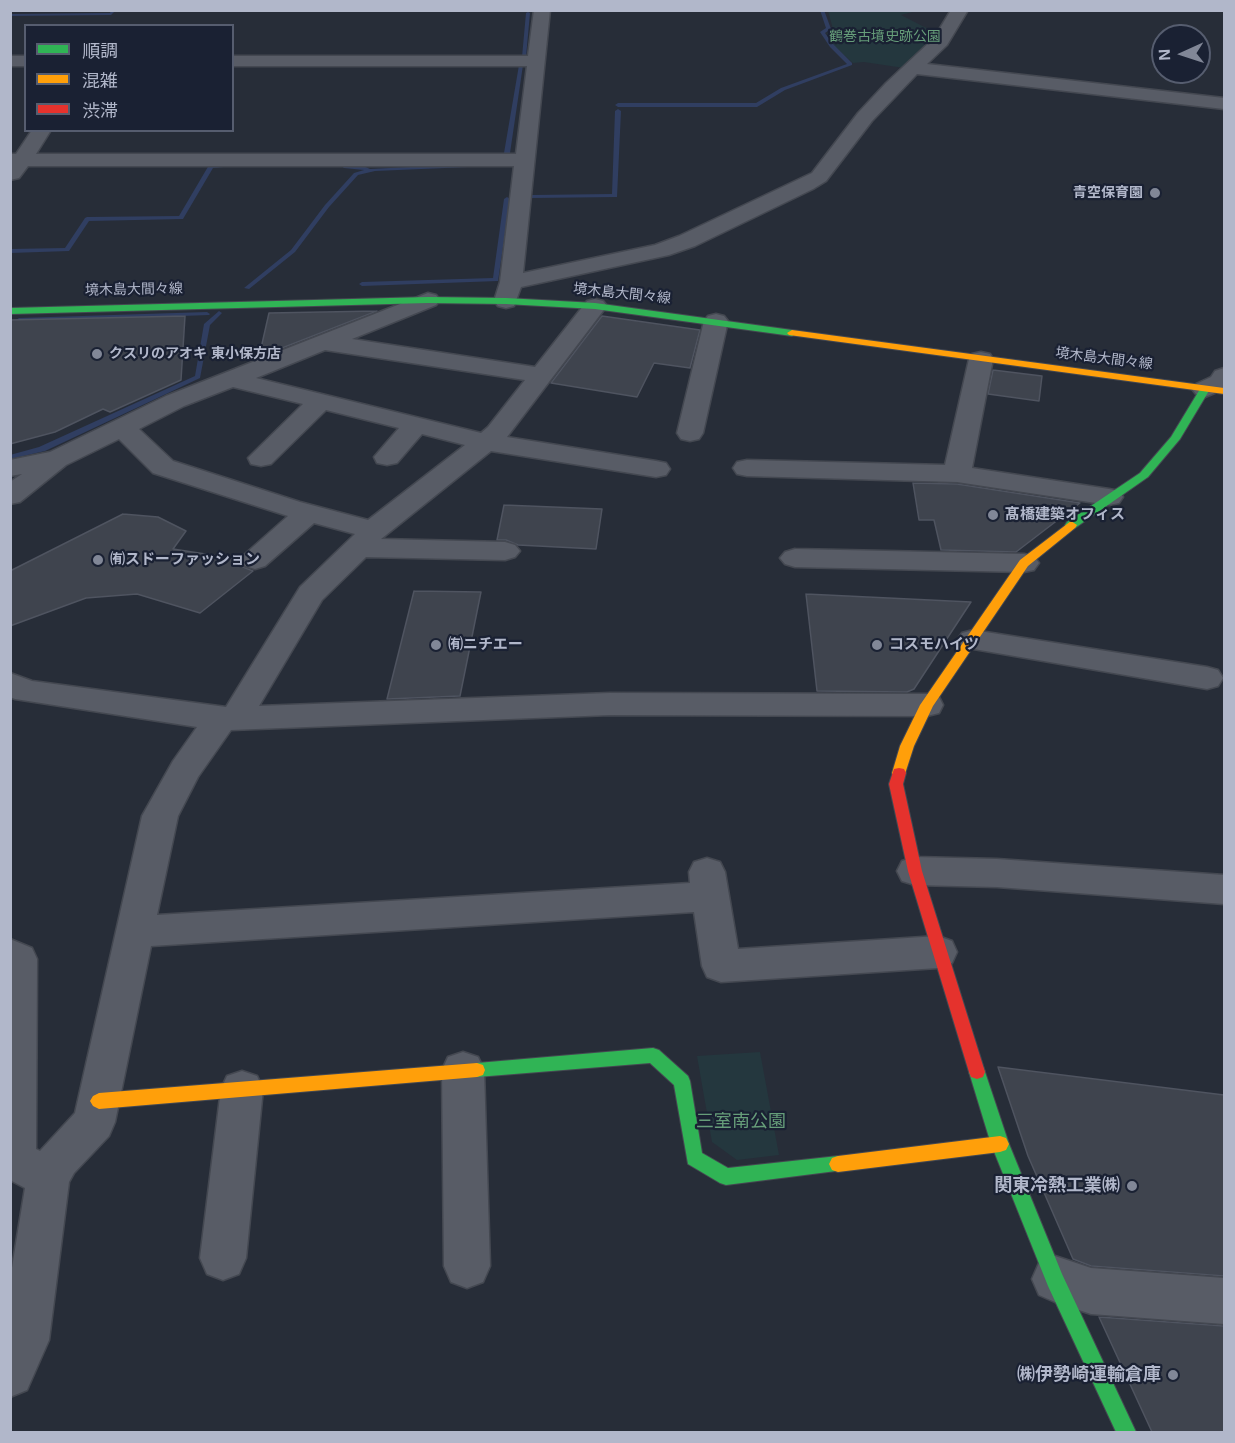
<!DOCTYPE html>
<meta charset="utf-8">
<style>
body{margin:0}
#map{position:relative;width:1235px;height:1443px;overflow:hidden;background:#272d38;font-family:Arial,"Noto Sans JP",sans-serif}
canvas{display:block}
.frame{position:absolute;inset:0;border:12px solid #b1b7ca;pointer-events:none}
.legend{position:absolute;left:24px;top:24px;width:210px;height:108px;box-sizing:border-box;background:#1a2133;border:2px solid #565d6f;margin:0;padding:8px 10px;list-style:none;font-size:18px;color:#b1b7ca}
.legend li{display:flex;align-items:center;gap:12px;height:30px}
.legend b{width:30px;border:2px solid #565d6f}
.north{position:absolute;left:1151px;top:24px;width:60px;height:60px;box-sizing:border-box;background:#1a2133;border:2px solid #565d6f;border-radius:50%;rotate:267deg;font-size:16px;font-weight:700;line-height:24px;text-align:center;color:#b1b7ca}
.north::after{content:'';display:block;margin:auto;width:21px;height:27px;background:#818797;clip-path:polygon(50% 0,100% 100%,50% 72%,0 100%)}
</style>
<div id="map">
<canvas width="1235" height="1443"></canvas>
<div class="frame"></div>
<ul class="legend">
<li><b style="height:8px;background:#30b455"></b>順調</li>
<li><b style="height:8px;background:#ff9f0a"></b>混雑</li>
<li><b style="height:8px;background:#e5322d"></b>渋滞</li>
</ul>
<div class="north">N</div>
</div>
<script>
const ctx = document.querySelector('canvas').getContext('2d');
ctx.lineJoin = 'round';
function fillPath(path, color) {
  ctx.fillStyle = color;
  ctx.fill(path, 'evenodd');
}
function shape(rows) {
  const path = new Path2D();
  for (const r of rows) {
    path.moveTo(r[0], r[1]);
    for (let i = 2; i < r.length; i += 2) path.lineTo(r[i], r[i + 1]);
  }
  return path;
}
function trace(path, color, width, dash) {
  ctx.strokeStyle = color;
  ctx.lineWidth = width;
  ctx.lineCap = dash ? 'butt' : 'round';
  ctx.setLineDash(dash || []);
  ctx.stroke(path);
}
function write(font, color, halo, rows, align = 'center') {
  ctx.font = font + ' Arial,"Noto Sans JP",sans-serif';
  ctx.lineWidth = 4.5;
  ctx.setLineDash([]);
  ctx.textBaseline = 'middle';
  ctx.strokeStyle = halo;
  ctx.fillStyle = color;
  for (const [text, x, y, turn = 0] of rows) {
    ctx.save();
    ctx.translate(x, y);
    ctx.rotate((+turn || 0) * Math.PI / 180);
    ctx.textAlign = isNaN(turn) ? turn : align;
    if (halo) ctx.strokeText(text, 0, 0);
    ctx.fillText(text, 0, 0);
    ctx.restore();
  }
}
fillPath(shape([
 [920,10,901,15,940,35,904,68,864,62,853,63,835,47,827,33,833,29,828,11],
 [760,1052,779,1155,737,1160,712,1142,697,1056]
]), '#24373e');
fillPath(shape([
 [111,10,116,10,111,15,10,16,10,14,110,13,111,10],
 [820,10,824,10,831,29,825,33,834,45,852,63,852,65,785,90,757,107,618,107,615,105,618,103,756,103,781,88,847,64,830,47,820,32,826,28,820,10],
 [528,12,530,13,526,57,524,58,522,57,526,13,528,12],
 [521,64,523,65,510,153,507,155,504,153,519,65,521,64],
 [618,109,621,111,617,197,530,198,530,196,532,195,612,194,615,111,618,109],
 [490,163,492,164,492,166,375,171,358,175,329,207,295,252,249,289,244,288,291,250,325,205,354,173,364,170,344,168,341,166,342,165,361,165,370,169,490,163],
 [222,164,225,166,224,167,213,168,183,219,89,221,69,251,10,253,10,249,65,248,85,218,87,217,179,216,209,165,222,164],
 [507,197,510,199,498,281,362,286,359,284,362,282,493,278,504,199,507,197],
 [219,311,222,313,210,325,200,378,45,451,10,459,10,455,39,447,195,376,204,324,219,311],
 [207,312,210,314,209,315,19,322,16,320,19,318,207,312]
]), '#303e61');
const building = shape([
 [377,311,372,313,259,357,269,313,377,311],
 [185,316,181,380,110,412,103,409,55,432,10,444,10,320,185,316],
 [602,316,700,330,690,368,654,363,637,397,551,383,602,316],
 [993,370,1042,376,1039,401,988,394,993,370],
 [913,483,957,484,1080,503,1016,552,941,550,934,520,919,520,913,483],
 [504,505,602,509,596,549,518,545,506,540,497,540,504,505],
 [123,514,158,517,186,531,173,549,238,559,243,567,253,571,200,613,137,594,86,598,10,626,10,571,123,514],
 [414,591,481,592,460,696,387,699,414,591],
 [806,594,971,602,914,689,907,692,817,691,806,594],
 [998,1067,1224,1095,1224,1276,1091,1266,1073,1259,1028,1156,998,1067],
 [1099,1317,1224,1326,1224,1432,1152,1432,1099,1317]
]);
fillPath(building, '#3f444e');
trace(building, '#4f5460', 1.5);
const street = shape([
 [534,10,550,10,523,273,655,245,679,236,812,173,858,113,886,83,934,38,951,10,968,10,947,45,927,64,1224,98,1224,109,917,74,872,121,826,181,813,189,695,246,669,255,521,287,514,306,506,308,498,306,494,301,500,282,514,166,28,166,19,178,10,180,10,154,16,154,32,130,51,130,36,154,516,154,527,66,232,66,232,56,528,56,534,10],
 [10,56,26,56,26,66,10,66,10,56],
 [428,293,436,295,440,300,436,305,352,339,535,367,587,301,595,299,603,301,607,306,603,311,507,437,656,461,666,463,670,469,666,475,656,477,491,451,381,539,505,542,515,545,520,551,515,557,505,560,366,557,322,600,259,706,610,693,927,694,939,697,943,705,939,713,927,716,610,715,231,730,198,777,178,816,157,915,690,883,689,872,694,862,707,858,720,862,725,872,738,949,938,936,952,941,957,952,952,963,938,968,721,982,707,977,702,966,694,912,151,946,115,1122,109,1136,74,1173,69,1182,49,1340,27,1390,10,1397,10,1280,25,1188,10,1180,10,939,32,948,37,959,36,1149,40,1151,75,1113,142,816,173,761,197,727,15,699,10,697,10,673,32,681,226,707,300,587,355,534,314,523,265,566,255,569,245,566,240,560,245,554,288,516,153,473,119,439,66,465,20,502,10,504,10,482,22,474,10,476,10,460,50,452,166,396,428,293],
 [325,350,525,380,488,427,481,433,256,378,325,350],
 [233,387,303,404,248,458,251,464,261,466,271,464,326,410,399,428,374,457,377,463,387,465,397,463,422,434,465,445,368,520,300,502,173,461,139,429,184,406,233,387],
 [716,314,724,316,728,321,703,433,699,439,690,441,681,439,677,433,704,321,708,316,716,314],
 [981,352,990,354,993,359,972,468,1109,489,1119,491,1123,497,1119,503,1109,505,957,482,747,476,737,474,733,468,737,462,747,460,945,465,969,359,972,354,981,352],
 [1224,368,1224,389,1205,397,1196,394,1192,389,1196,384,1211,377,1215,371,1224,368],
 [795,549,1024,554,1034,556,1039,563,1034,570,1024,572,795,567,785,564,780,558,785,552,795,549],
 [973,630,1207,667,1218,670,1223,678,1218,686,1207,689,962,647,957,640,962,633,973,630],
 [915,857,997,859,1224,875,1224,904,997,887,915,885,902,881,897,871,902,861,915,857],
 [463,1052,478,1057,484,1070,490,1266,483,1282,467,1288,451,1282,444,1266,442,1070,448,1057,463,1052],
 [242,1071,257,1076,263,1089,246,1258,239,1274,223,1280,207,1274,200,1258,221,1089,227,1076,242,1071],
 [1055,1256,1091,1268,1224,1278,1224,1324,1091,1314,1055,1302,1039,1295,1032,1279,1039,1263,1055,1256]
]);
const fast = shape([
 [428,297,506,298,595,303,792,330,797,333,792,336,595,309,506,304,428,303,10,314,10,308,428,297],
 [1205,386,1210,389,1180,439,1148,477,1075,528,1067,528,1065,525,1067,522,1140,473,1171,437,1200,389,1205,386],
 [653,1048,659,1050,688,1076,690,1081,702,1153,728,1168,838,1156,844,1158,847,1164,844,1170,726,1185,720,1183,688,1164,674,1085,650,1063,477,1077,471,1075,469,1070,471,1065,477,1063,653,1048],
 [977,1065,983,1067,985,1072,1009,1144,1062,1274,1136,1432,1116,1432,1048,1286,991,1144,969,1072,971,1067,977,1065]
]);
const slow = shape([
 [792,330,1224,388,1224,394,789,335,787,333,792,330],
 [1071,521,1077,525,1075,528,1028,566,933,706,914,746,904,777,894,777,892,773,900,746,920,705,1020,560,1071,521],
 [477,1063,483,1065,485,1070,483,1075,477,1077,99,1109,93,1106,90,1101,93,1096,99,1093,477,1063],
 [1000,1136,1006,1138,1009,1144,1006,1150,1000,1152,838,1172,832,1170,829,1164,832,1158,838,1156,1000,1136]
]);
const jam = shape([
 [899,768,904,769,906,773,903,784,922,871,985,1072,983,1077,977,1079,971,1077,969,1072,908,871,889,784,894,769,899,768]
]);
trace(street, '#444851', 3);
trace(fast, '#444851', 2);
trace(slow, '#444851', 2);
trace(jam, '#444851', 2);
fillPath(street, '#585c66');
fillPath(fast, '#30b455');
fillPath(slow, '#ff9f0a');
fillPath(jam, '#e5322d');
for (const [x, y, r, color] of [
 [1155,193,6,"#818797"],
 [97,354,6,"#818797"],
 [993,515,6,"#818797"],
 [98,560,6,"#818797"],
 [436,645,6,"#818797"],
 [877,645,6,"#818797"],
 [1132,1186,6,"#818797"],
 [1173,1375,6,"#818797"]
]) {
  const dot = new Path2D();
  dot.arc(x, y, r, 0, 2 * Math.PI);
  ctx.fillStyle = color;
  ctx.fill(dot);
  trace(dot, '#1a2133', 2);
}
write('14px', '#669d79', '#1a2133', [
 ["鶴巻古墳史跡公園",885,37]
]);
write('bold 14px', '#b1b7ca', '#1a2133', [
 ["青空保育園",1143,193],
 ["クスリのアオキ 東小保方店",109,354,"left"]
], 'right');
write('14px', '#b1b7ca', '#1a2133', [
 ["境木島大間々線",134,290,-1],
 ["境木島大間々線",622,294,6],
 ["境木島大間々線",1104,359,7]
]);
write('bold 15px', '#b1b7ca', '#1a2133', [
 ["髙橋建築オフィス",1005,515],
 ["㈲スドーファッション",110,560],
 ["㈲ニチエー",448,645],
 ["コスモハイツ",889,645]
], 'left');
write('18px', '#669d79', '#1a2133', [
 ["三室南公園",741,1122]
]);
write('bold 18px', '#b1b7ca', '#1a2133', [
 ["関東冷熱工業㈱",1120,1186],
 ["㈱伊勢崎運輸倉庫",1161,1375]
], 'right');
</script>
